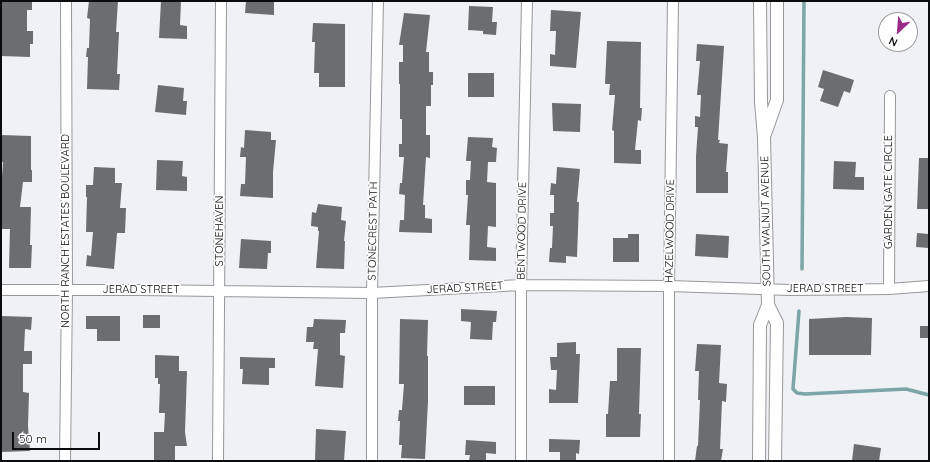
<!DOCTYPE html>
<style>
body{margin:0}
#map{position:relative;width:930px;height:462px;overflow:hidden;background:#eff1f4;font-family:Quicksand,sans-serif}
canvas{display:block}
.frame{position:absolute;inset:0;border:2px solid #0b0c0d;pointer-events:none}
.north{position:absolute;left:878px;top:12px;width:40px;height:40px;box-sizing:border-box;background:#fefeff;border:1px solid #9d9d9e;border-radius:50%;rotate:206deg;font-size:11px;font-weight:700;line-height:16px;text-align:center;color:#0b0c0d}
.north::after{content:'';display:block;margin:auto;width:14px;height:18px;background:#992a89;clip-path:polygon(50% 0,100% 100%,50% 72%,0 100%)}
.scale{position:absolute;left:12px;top:432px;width:88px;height:18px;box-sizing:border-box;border:2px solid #0b0c0d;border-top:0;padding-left:5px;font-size:12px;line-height:14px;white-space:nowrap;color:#0b0c0d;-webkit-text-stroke:3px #fefeff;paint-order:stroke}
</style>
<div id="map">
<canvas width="930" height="462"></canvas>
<div class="frame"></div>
<div class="north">N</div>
<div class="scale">50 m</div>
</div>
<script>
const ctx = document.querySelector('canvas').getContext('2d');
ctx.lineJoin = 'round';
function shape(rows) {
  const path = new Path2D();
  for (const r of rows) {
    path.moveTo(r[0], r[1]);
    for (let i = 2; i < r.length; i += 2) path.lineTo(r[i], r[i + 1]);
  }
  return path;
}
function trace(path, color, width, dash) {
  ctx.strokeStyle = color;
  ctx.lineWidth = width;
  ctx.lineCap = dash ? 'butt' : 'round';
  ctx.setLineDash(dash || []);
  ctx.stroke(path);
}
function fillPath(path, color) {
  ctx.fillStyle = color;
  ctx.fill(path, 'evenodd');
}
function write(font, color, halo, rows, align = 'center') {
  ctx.font = font + ' Quicksand,sans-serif';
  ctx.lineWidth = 3.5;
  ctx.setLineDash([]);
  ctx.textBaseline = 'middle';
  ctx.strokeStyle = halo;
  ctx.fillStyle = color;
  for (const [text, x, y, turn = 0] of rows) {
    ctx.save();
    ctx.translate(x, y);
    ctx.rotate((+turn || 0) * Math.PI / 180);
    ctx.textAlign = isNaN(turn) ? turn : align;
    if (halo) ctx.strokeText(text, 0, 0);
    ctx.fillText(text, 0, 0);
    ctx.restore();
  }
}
trace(shape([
 [802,269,804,1],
 [799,311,793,389,797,393,805,394,906,389,929,395]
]), '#7ca5a7', 3.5);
fillPath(shape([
 [1,1,32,1,32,10,27,10,27,31,33,31,33,44,30,44,30,57,1,56],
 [89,1,118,1,116,32,119,32,117,74,120,74,119,90,87,89,88,57,86,57,87,48,89,48,90,19,87,18],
 [161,1,181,1,180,25,187,26,187,39,159,38],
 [246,1,274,1,274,15,245,13],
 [469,6,493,7,492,22,497,22,496,35,483,34,483,31,468,30],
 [551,10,581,12,576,68,550,66,550,54,555,55,556,31,550,31],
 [404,13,430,15,426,52,429,52,429,72,433,72,433,85,431,85,431,106,426,106,426,135,430,135,430,158,426,157,423,205,425,205,425,218,432,219,432,233,399,232,400,220,404,220,405,195,399,194,400,183,402,183,404,157,399,157,399,144,402,144,402,119,400,119,400,84,399,84,399,62,403,62,403,45,399,45],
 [313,23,345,24,345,87,319,87,319,73,314,73,315,42,312,42],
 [607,41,641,42,640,108,642,108,641,121,638,120,635,150,641,150,641,164,614,163,614,131,612,130,615,95,609,95,610,84,605,84],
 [697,44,724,46,718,140,720,140,719,143,728,144,726,172,728,172,728,193,696,193,696,156,698,127,695,127,695,116,700,117,701,95,697,95,700,61,696,61],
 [823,70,854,80,850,93,844,91,838,107,820,101,824,89,818,87],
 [468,73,494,73,494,97,468,97],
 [158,85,184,88,183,101,187,101,186,115,155,112],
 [552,103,581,104,580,132,553,131],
 [245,130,271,132,271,140,276,140,273,172,273,198,240,196,241,184,245,184,246,157,240,157,241,147,244,148],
 [1,135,31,136,31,170,32,170,32,182,23,182,20,207,31,207,30,245,32,245,31,268,9,268,10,229,1,229,1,190,3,162,1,162],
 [468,137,493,138,492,147,497,148,496,162,488,162,487,182,496,183,496,227,488,226,487,247,496,248,496,261,469,260,470,225,466,225,468,195,466,195,466,180,470,180,471,161,466,161],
 [919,158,929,158,929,209,917,209],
 [157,160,183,161,182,176,187,177,187,191,156,190],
 [834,161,856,162,855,177,864,177,864,190,833,189],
 [94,167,115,168,115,183,122,183,120,208,126,208,125,233,117,233,114,269,86,266,87,255,91,256,93,232,86,232,87,197,86,197,86,185,93,185],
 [557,167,580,169,577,202,579,202,577,257,566,256,566,263,549,262,550,248,552,248,553,226,550,226,550,213,554,213,554,195,550,195,551,183,556,184],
 [318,204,342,207,341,220,346,221,344,241,345,241,344,269,316,268,319,231,318,231,318,227,311,226,312,212,316,213],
 [917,233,929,234,929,248,916,247],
 [628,234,639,234,639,262,613,262,613,238,628,238],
 [696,234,729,236,728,258,695,256],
 [241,239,271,241,271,253,268,253,267,269,239,268],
 [461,309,497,311,496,322,493,322,492,340,470,339,471,322,461,321],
 [143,315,160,315,160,328,143,328],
 [2,316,32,317,31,330,25,329,24,351,32,351,32,364,23,364,23,392,29,393,28,426,30,451,1,452],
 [86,316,120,316,120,341,97,341,97,329,86,329],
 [846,317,872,318,871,355,809,355,809,319],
 [314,319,346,320,345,333,340,333,340,355,345,356,343,388,315,386,318,349,313,349,314,342,306,342,307,327,313,327],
 [400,319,428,320,427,356,428,356,428,401,425,459,401,458,402,445,399,445,400,421,398,421,399,410,402,410,404,384,399,384],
 [920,326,929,326,929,338,920,338],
 [576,342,576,354,580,354,578,403,549,403,549,389,556,390,557,370,551,370,550,357,557,357,557,343],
 [697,344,721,345,719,383,727,384,726,402,722,401,720,449,723,449,721,461,695,461,697,446,698,446,700,400,698,400,699,371,695,371],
 [617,348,641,348,639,414,641,414,640,437,606,437,606,414,608,414,610,381,617,381],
 [155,355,179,356,179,371,187,371,185,432,187,446,175,446,175,461,154,461,154,432,164,432,165,413,159,413,160,384,158,384,158,378,155,378],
 [240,357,275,358,275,368,269,368,269,385,242,384,243,369,240,369],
 [464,386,495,386,495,405,464,405],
 [316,429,346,431,344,461,315,461],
 [549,439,580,440,579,454,576,453,576,461,560,461,560,452,549,452],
 [466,440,496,442,496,454,486,453,486,461,469,461,470,455,465,455],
 [854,444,881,448,879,461,852,461]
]), '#6b6d6f');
const minor = shape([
 [889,289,890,96],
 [1,290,140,290,372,293,521,285,669,286,790,290,889,289,929,286],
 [65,461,67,290,66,1],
 [218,461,221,1],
 [372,461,372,293,378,1],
 [521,461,521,285,527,1],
 [669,461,669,286,673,1]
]);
const tertiary = shape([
 [760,1,761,102,764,137,768,305,777,323,775,461],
 [765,134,777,100,777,1],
 [759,461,760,325,768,305]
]);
trace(minor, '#96989a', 12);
trace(tertiary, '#96989a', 14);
trace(minor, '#fff', 10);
trace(tertiary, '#fff', 12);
write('11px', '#0b0c0d', '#fefeff', [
 ["GARDEN GATE CIRCLE",889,192,-90],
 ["SOUTH WALNUT AVENUE",766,221,-91],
 ["NORTH RANCH ESTATES BOULEVARD",66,231,-90],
 ["STONEHAVEN",220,231,-90],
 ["STONECREST PATH",373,231,-89],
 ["BENTWOOD DRIVE",522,231,-89],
 ["HAZELWOOD DRIVE",670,231,-89],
 ["JERAD STREET",465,288,-3],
 ["JERAD STREET",825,289],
 ["JERAD STREET",141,290]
]);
</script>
